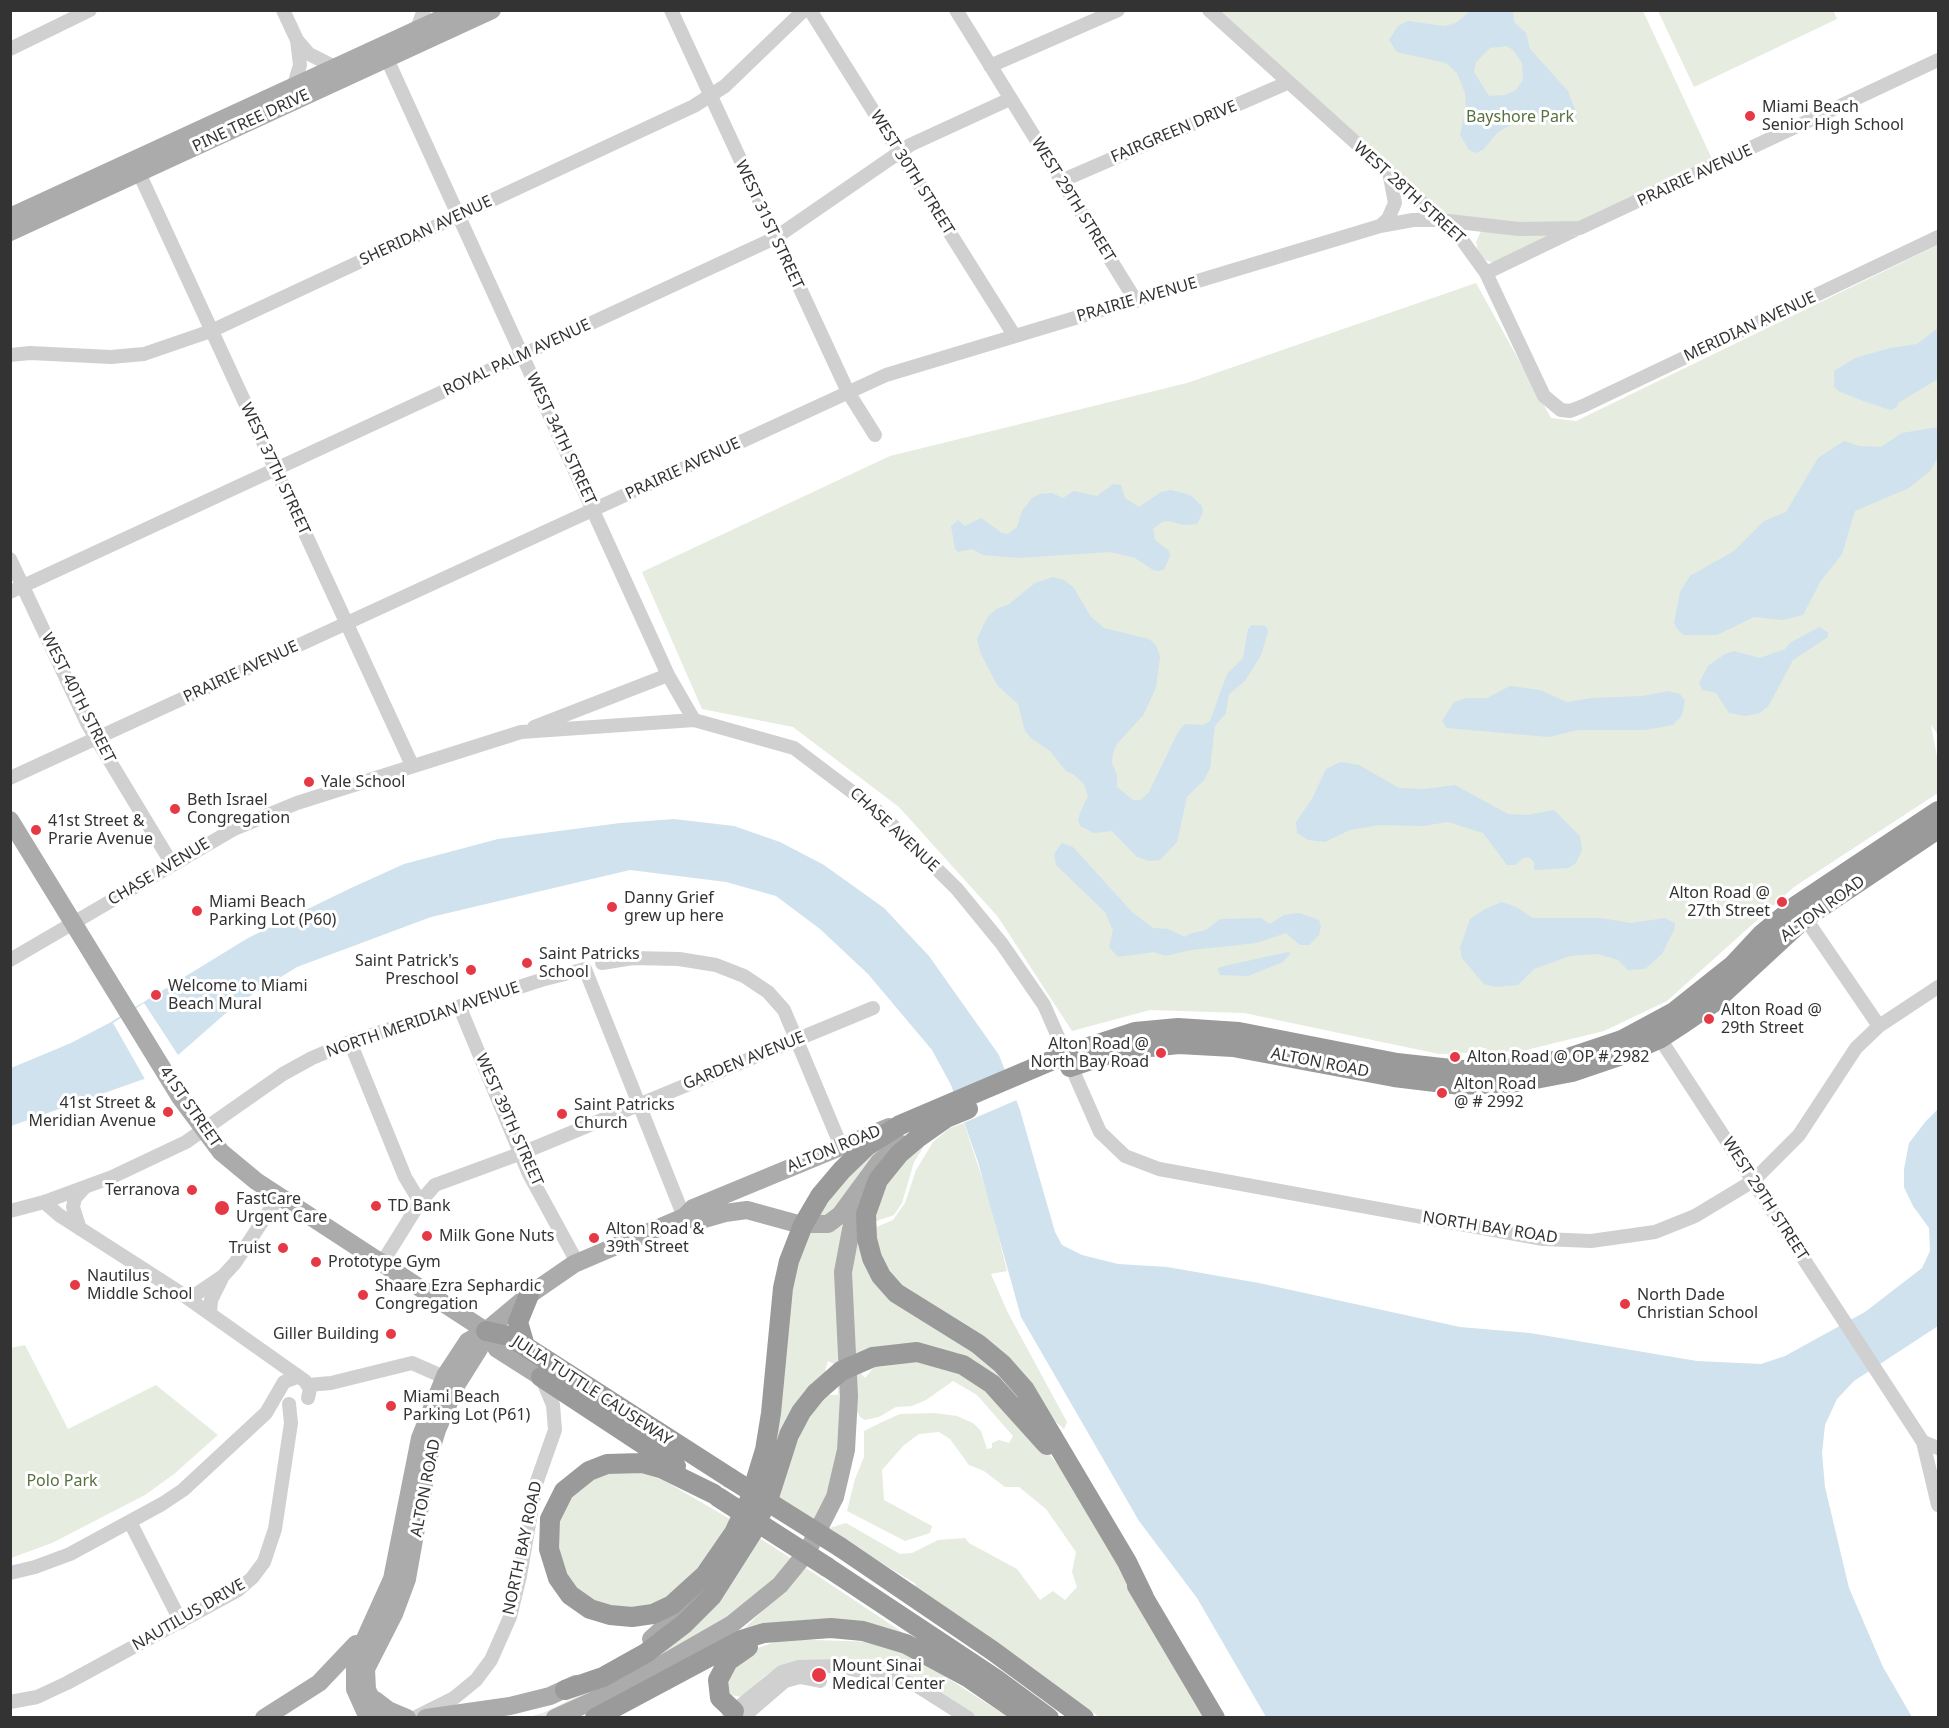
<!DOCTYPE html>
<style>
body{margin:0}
#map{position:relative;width:1949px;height:1728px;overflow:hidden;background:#fff;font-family:"Noto Sans",sans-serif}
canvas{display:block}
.frame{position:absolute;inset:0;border:12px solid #333;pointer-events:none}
</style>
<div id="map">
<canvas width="1949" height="1728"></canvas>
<div class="frame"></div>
</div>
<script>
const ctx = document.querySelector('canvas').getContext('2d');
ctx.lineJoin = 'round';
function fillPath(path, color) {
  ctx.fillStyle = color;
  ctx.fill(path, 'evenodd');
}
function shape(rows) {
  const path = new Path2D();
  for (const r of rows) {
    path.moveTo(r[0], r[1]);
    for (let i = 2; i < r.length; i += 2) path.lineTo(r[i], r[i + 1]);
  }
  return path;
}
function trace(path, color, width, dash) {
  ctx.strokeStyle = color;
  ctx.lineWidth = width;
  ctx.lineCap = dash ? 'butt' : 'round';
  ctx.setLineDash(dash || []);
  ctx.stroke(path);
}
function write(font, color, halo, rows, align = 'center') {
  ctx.font = font + ' "Noto Sans",sans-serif';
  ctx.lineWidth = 6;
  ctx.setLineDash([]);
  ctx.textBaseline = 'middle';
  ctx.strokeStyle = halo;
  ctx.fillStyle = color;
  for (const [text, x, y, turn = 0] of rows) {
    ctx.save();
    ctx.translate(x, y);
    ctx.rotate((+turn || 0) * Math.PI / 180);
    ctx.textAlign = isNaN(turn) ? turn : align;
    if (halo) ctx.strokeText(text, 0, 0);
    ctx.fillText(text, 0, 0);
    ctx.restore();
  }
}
fillPath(shape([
 [1833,10,1837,19,1694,87,1658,11],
 [1219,11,1643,11,1713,161,1584,222,1554,225,1454,217,1440,213],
 [1481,231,1556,234,1498,264,1485,260,1478,251,1476,242],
 [1938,245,1938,735,1931,725,1938,762,1938,793,1794,887,1667,1001,1604,1031,1522,1051,1439,1054,1244,1013,1150,1010,1072,1031,998,917,899,807,793,727,702,709,642,572,890,456,1187,383,1476,283,1551,418,1576,421],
 [922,1123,897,1141,833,1216,819,1217,829,1196,875,1147],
 [964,1123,990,1202,1007,1271,991,1274,1008,1313,1067,1422,1064,1429,1056,1422,1026,1378,980,1335,901,1287,883,1263,874,1228,893,1220,905,1203,916,1170,933,1142,950,1128],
 [928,1140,914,1162,902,1203,894,1215,874,1222,879,1187,889,1171],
 [857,1219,872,1268,1005,1372,1037,1422,1001,1380,979,1364,958,1353,917,1345,852,1359,846,1297],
 [838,1226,844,1226,841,1348,838,1366,828,1361,824,1375,769,1457,789,1287,808,1234],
 [25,1345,68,1429,156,1385,218,1435,174,1474,145,1495,52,1543,11,1558,11,1348],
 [920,1360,961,1372,1014,1413,1058,1465,1209,1717,1099,1717,999,1643,915,1587,916,1584,826,1529,846,1523,900,1554,912,1553,938,1540,965,1538,969,1543,1017,1569,1040,1600,1053,1591,1065,1600,1077,1587,1072,1572,1076,1552,1046,1509,1019,1487,1005,1487,984,1471,969,1465,950,1439,939,1432,919,1434,904,1445,882,1470,884,1500,932,1526,930,1533,905,1541,847,1511,855,1479,864,1457,864,1431,880,1423,900,1414,935,1413,957,1416,973,1423,981,1431,987,1449,992,1448,992,1443,999,1440,1009,1443,1013,1436,977,1395,953,1381,926,1400,912,1406,896,1407,879,1417,865,1420,861,1418,857,1412,855,1372,859,1371,865,1378,876,1365],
 [843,1379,842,1453,819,1525,777,1499,806,1419,824,1395,838,1395,838,1383],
 [632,1470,663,1480,735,1522,684,1591,636,1612,601,1608,567,1582,554,1534,569,1496,597,1474],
 [758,1537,795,1561,754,1605,548,1717,525,1718,543,1713,607,1682],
 [806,1568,914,1640,744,1629],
 [783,1639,877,1642,924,1663,1008,1717,976,1717,951,1699,907,1676,861,1664,818,1661,783,1665,765,1676,743,1697,729,1695,724,1676,744,1653]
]), '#e6ecdf');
fillPath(shape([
 [1470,11,1513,11,1514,22,1526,33,1530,49,1568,91,1577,115,1575,119,1562,126,1530,119,1516,122,1497,133,1483,150,1475,153,1469,150,1460,135,1466,107,1465,93,1457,73,1446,63,1397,52,1389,40,1398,26,1408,21,1444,26,1456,23],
 [1507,46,1513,50,1522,63,1523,80,1516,90,1505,95,1489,96,1474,72,1476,62,1490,48],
 [1938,328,1938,379,1898,403,1897,407,1891,410,1869,403,1840,392,1834,387,1834,371,1855,358,1890,348,1917,344],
 [1938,427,1938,456,1931,470,1909,488,1855,511,1842,554,1820,582,1803,615,1783,620,1754,617,1717,635,1684,635,1677,629,1674,623,1680,592,1690,576,1734,551,1764,521,1786,512,1818,458,1844,441,1859,446,1881,447,1902,433],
 [1113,484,1121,485,1125,498,1139,507,1161,492,1171,490,1190,495,1202,506,1203,512,1197,524,1183,525,1169,521,1162,522,1153,529,1155,540,1169,551,1170,556,1164,569,1159,571,1153,570,1135,558,1110,552,1018,558,983,555,972,549,958,552,955,549,951,526,958,520,965,526,981,518,1002,533,1008,534,1017,527,1022,511,1032,498,1040,494,1052,493,1063,498,1074,491,1097,496],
 [1053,577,1064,580,1074,588,1091,617,1104,628,1149,639,1156,645,1160,657,1156,687,1144,714,1117,744,1113,753,1112,763,1117,775,1117,787,1133,800,1141,800,1149,792,1178,732,1185,724,1203,725,1210,721,1227,674,1243,658,1248,629,1252,625,1266,626,1268,632,1261,655,1245,681,1229,694,1226,713,1215,726,1210,768,1204,780,1187,797,1177,842,1160,860,1149,861,1137,857,1112,831,1094,833,1080,826,1078,820,1080,813,1088,796,1084,784,1073,774,1066,771,1050,751,1031,738,1025,731,1018,704,997,685,981,654,977,639,987,618,996,609,1008,605,1035,583],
 [1820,627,1828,633,1828,637,1793,660,1769,705,1760,713,1745,716,1729,713,1716,693,1702,690,1699,683,1708,666,1725,654,1734,651,1760,658,1785,649,1791,642],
 [1510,686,1540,690,1567,702,1591,698,1642,696,1669,691,1680,694,1685,701,1682,715,1673,725,1645,730,1578,730,1549,737,1447,728,1442,721,1454,702,1466,698,1487,698],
 [1340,762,1359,765,1399,788,1424,789,1455,785,1508,814,1527,815,1554,810,1580,836,1582,850,1576,863,1568,868,1534,870,1534,862,1529,857,1523,858,1515,865,1507,865,1483,833,1448,822,1423,826,1380,825,1350,830,1325,842,1308,840,1297,833,1296,822,1312,799,1326,769],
 [674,819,734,826,780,842,824,865,884,908,929,956,999,1055,1020,1110,1055,1232,1062,1245,1082,1255,1118,1264,1167,1267,1259,1283,1460,1327,1530,1333,1697,1361,1761,1364,1785,1356,1865,1312,1922,1268,1930,1251,1929,1228,1913,1206,1904,1187,1904,1169,1909,1143,1926,1121,1938,1109,1938,1326,1854,1381,1837,1399,1825,1425,1822,1453,1825,1487,1849,1588,1883,1667,1912,1717,1266,1717,1197,1598,1139,1521,1021,1317,978,1162,951,1085,932,1050,868,974,820,929,776,896,726,882,630,870,431,917,297,967,234,1006,177,1056,144,1079,11,1126,11,1068,71,1043,111,1022,248,938,351,888,404,864,498,839,620,823],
 [1062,843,1073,847,1132,912,1153,928,1168,929,1185,937,1189,934,1206,930,1220,919,1261,918,1270,924,1284,915,1299,913,1319,920,1321,926,1319,935,1309,945,1300,945,1286,933,1256,943,1191,950,1165,956,1154,952,1118,957,1109,947,1113,930,1105,912,1056,865,1054,854],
 [1502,902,1516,907,1533,918,1601,918,1631,923,1665,918,1675,923,1675,928,1662,954,1645,969,1628,970,1618,960,1598,954,1570,956,1534,969,1518,985,1496,987,1484,984,1462,958,1460,948,1470,919,1485,909],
 [1288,952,1291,953,1283,962,1248,976,1220,975,1218,971,1218,968,1224,966]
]), '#cfe2ee');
fillPath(shape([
 [144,1003,180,1058,146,1081,113,1023],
 [1008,1069,1019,1099,961,1124,950,1093]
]), '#fff');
trace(shape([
 [283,10,297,40,309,54,337,68],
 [671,10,848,392,875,435],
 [810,10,1014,335],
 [956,10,1136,301],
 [1209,10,1460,237,1486,273,1544,396,1561,410,1570,411,1583,406,1938,237],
 [416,31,424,10],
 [10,49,90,10],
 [387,59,668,675,694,720],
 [990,66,1118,10],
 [293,88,300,65,297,40],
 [139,173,412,765],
 [1061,181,1287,83],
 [1380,226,1388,219,1395,203,1390,177],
 [1486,273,1575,230],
 [10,355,30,353,111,357,144,354,211,331,694,106,725,86,804,10],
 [10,559,88,725,172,864],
 [10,592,775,238,910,145,1010,99],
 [534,727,668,675],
 [10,778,886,375,1380,226,1413,220,1440,220,1519,229,1580,228,1938,60],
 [1801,912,1879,1026],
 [10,960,234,829,297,803,521,732,694,720,794,748,880,813,957,889,1002,944,1044,1005,1100,1132,1125,1156,1159,1169,1543,1239,1591,1241,1655,1232,1695,1216,1753,1181,1799,1135,1856,1048,1879,1026,1938,987],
 [602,963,633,958,679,959,716,965,744,976,768,992,784,1010,841,1146],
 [460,1008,529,1174,577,1262],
 [1655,1031,1923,1442,1938,1505],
 [350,1042,405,1177,420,1202,382,1263],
 [44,1202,59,1215,179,1292,305,1381,310,1389,308,1398],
 [420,1202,435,1185,522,1153,873,1008],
 [10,1211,44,1202,112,1177,186,1142,283,1074,312,1058,350,1042,541,980,585,969,684,1217],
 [80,1229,73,1207,75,1198,84,1188],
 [189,1299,223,1276,235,1263,279,1196],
 [210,1314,211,1300,222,1278],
 [308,1385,331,1383,412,1363,453,1381],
 [1923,1442,1938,1448],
 [130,1522,181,1622],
 [10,1573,35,1567,70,1554,162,1504,183,1490,266,1413,284,1382,297,1377],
 [10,1702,37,1697,67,1683,238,1590,252,1578,264,1562,275,1529,291,1423,289,1404],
 [729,1715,782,1672,799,1667,839,1666,916,1685,968,1718],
 [414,1718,454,1698,476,1680,491,1660,510,1617,520,1576,536,1484,555,1430,553,1405,542,1379],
 [742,1718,785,1681,800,1677,820,1681]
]), '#d0d0d0', 14);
trace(shape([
 [10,217,460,10],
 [10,232,492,10],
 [10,820,180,1097,221,1152,256,1181,486,1331,497,1349,541,1377],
 [684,1217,697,1221,725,1213,747,1210,798,1224,828,1224,840,1215,879,1162,901,1144],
 [651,1639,682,1611,705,1583],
 [375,1700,388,1710,407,1718],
 [264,1718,319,1683,356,1644],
 [368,1718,355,1689,355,1661,392,1579,420,1438,445,1376,468,1341,486,1331,529,1295,574,1264,684,1217,693,1208,889,1127],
 [382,1718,367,1690,366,1669,394,1614,407,1579,429,1456,437,1430,457,1384,479,1349,486,1331],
 [426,1718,510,1706,550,1696,576,1684],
 [555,1718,619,1689,732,1624,780,1585,807,1552,835,1497,846,1450,849,1396,843,1272,853,1219,870,1184]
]), '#ababab', 18);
trace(shape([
 [1070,1067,1121,1050,1179,1044,1233,1047,1394,1077,1460,1085,1520,1082,1572,1072,1628,1053,1659,1039,1682,1024,1713,1003,1805,918,1938,829],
 [968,1109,946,1118,919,1137,899,1154,878,1180,866,1214,867,1239,872,1258,881,1276,896,1293,978,1344,1002,1364,1025,1390,1127,1562,1144,1597],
 [486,1331,509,1336,730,1478],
 [525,1346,518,1322,529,1295],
 [873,1357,917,1352,963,1365,992,1384,1047,1445],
 [541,1377,676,1466],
 [714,1494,663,1469,642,1463,607,1464,589,1471,564,1491,550,1519,549,1549,558,1578,570,1595,590,1609,610,1615,632,1617,653,1614,672,1605,705,1575,734,1533,750,1499,765,1450,771,1413,783,1288,789,1261,803,1225,820,1196,842,1170,867,1146,900,1125,1067,1054,1135,1032,1178,1028,1239,1032,1397,1063,1460,1070,1520,1068,1568,1058,1622,1040,1674,1012,1733,965,1761,935,1797,905,1938,811],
 [840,1547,993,1651,1084,1718],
 [827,1567,996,1679,1049,1718],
 [1137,1586,1215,1718],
 [565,1690,603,1677,646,1653,684,1624,712,1596,752,1533,770,1494,789,1435,801,1412,816,1393],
 [734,1711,720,1698,718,1680,728,1661,748,1647],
 [595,1718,741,1640,764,1633,831,1628,863,1631,906,1644,969,1678,1027,1718]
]), '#9a9a9a', 20);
trace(shape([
 [816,1393,841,1371,873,1357],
 [730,1478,840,1547],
 [718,1497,827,1567]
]), '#9a9a9a', 20);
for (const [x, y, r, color] of [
 [1750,116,6,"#e63946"],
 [309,782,6,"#e63946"],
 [175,809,6,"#e63946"],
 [36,830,6,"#e63946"],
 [1782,902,6,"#e63946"],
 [612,907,6,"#e63946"],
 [197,911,6,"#e63946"],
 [527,963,6,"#e63946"],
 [471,970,6,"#e63946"],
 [156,995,6,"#e63946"],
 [1709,1019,6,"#e63946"],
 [1161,1053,6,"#e63946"],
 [1455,1057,6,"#e63946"],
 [1442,1093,6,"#e63946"],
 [168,1112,6,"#e63946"],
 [562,1114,6,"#e63946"],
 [192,1190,6,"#e63946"],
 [376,1206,6,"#e63946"],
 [222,1208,8,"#e63946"],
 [427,1236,6,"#e63946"],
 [594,1238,6,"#e63946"],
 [283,1248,6,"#e63946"],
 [316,1262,6,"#e63946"],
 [75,1285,6,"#e63946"],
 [363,1295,6,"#e63946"],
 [1625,1304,6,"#e63946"],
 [391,1334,6,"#e63946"],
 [391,1406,6,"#e63946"],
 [819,1675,8,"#e63946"]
]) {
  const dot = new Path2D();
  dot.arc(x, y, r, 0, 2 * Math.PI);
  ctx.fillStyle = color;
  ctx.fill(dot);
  trace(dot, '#fff', 2);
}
write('16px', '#333', '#fff', [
 ["Miami Beach",1762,107],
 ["Senior High School",1762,125],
 ["Yale School",321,782],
 ["Beth Israel",187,800],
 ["Congregation",187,818],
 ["41st Street &",48,821],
 ["Prarie Avenue",48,839],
 ["Alton Road @",1770,893,"right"],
 ["27th Street",1770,911,"right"],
 ["Danny Grief",624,898],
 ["grew up here",624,916],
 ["Miami Beach",209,902],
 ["Parking Lot (P60)",209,920],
 ["Saint Patricks",539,954],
 ["School",539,972],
 ["Saint Patrick's",459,961,"right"],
 ["Preschool",459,979,"right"],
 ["Welcome to Miami",168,986],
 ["Beach Mural",168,1004],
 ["Alton Road @",1721,1010],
 ["29th Street",1721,1028],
 ["Alton Road @",1149,1044,"right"],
 ["North Bay Road",1149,1062,"right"],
 ["Alton Road @ OP # 2982",1467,1057],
 ["Alton Road",1454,1084],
 ["@ # 2992",1454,1102],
 ["41st Street &",156,1103,"right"],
 ["Meridian Avenue",156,1121,"right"],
 ["Saint Patricks",574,1105],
 ["Church",574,1123],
 ["Terranova",180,1190,"right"],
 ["FastCare",236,1199],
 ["Urgent Care",236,1217],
 ["TD Bank",388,1206],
 ["Alton Road &",606,1229],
 ["39th Street",606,1247],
 ["Milk Gone Nuts",439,1236],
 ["Truist",271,1248,"right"],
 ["Prototype Gym",328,1262],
 ["Nautilus",87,1276],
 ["Middle School",87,1294],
 ["Shaare Ezra Sephardic",375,1286],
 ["Congregation",375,1304],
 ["North Dade",1637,1295],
 ["Christian School",1637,1313],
 ["Giller Building",379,1334,"right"],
 ["Miami Beach",403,1397],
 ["Parking Lot (P61)",403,1415],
 ["Mount Sinai",832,1666],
 ["Medical Center",832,1684]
], 'left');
write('16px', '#56703f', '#fff', [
 ["Bayshore Park",1520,117],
 ["Polo Park",62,1481]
]);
write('16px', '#333', '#fff', [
 ["PINE TREE DRIVE",251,121,-25],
 ["FAIRGREEN DRIVE",1174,132,-23],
 ["WEST 30TH STREET",912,173,58],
 ["PRAIRIE AVENUE",1695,176,-25],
 ["WEST 28TH STREET",1409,193,42],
 ["WEST 29TH STREET",1073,200,58],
 ["WEST 31ST STREET",769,225,65],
 ["SHERIDAN AVENUE",426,231,-25],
 ["PRAIRIE AVENUE",1137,300,-16],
 ["MERIDIAN AVENUE",1750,327,-25],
 ["ROYAL PALM AVENUE",517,358,-25],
 ["WEST 34TH STREET",561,439,65],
 ["WEST 37TH STREET",275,469,65],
 ["PRAIRIE AVENUE",683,469,-25],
 ["PRAIRIE AVENUE",241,672,-25],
 ["WEST 40TH STREET",78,698,63],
 ["CHASE AVENUE",894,830,43],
 ["CHASE AVENUE",159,872,-31],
 ["ALTON ROAD",1823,909,-36],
 ["NORTH MERIDIAN AVENUE",423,1020,-19],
 ["GARDEN AVENUE",744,1061,-22],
 ["ALTON ROAD",1320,1063,11],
 ["41ST STREET",190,1107,55],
 ["WEST 39TH STREET",509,1120,66],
 ["ALTON ROAD",834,1149,-22],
 ["WEST 29TH STREET",1765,1199,57],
 ["NORTH BAY ROAD",1490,1228,9],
 ["JULIA TUTTLE CAUSEWAY",592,1391,33],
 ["ALTON ROAD",426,1488,-79],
 ["NORTH BAY ROAD",523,1548,-78],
 ["NAUTILUS DRIVE",189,1615,-30]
]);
</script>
